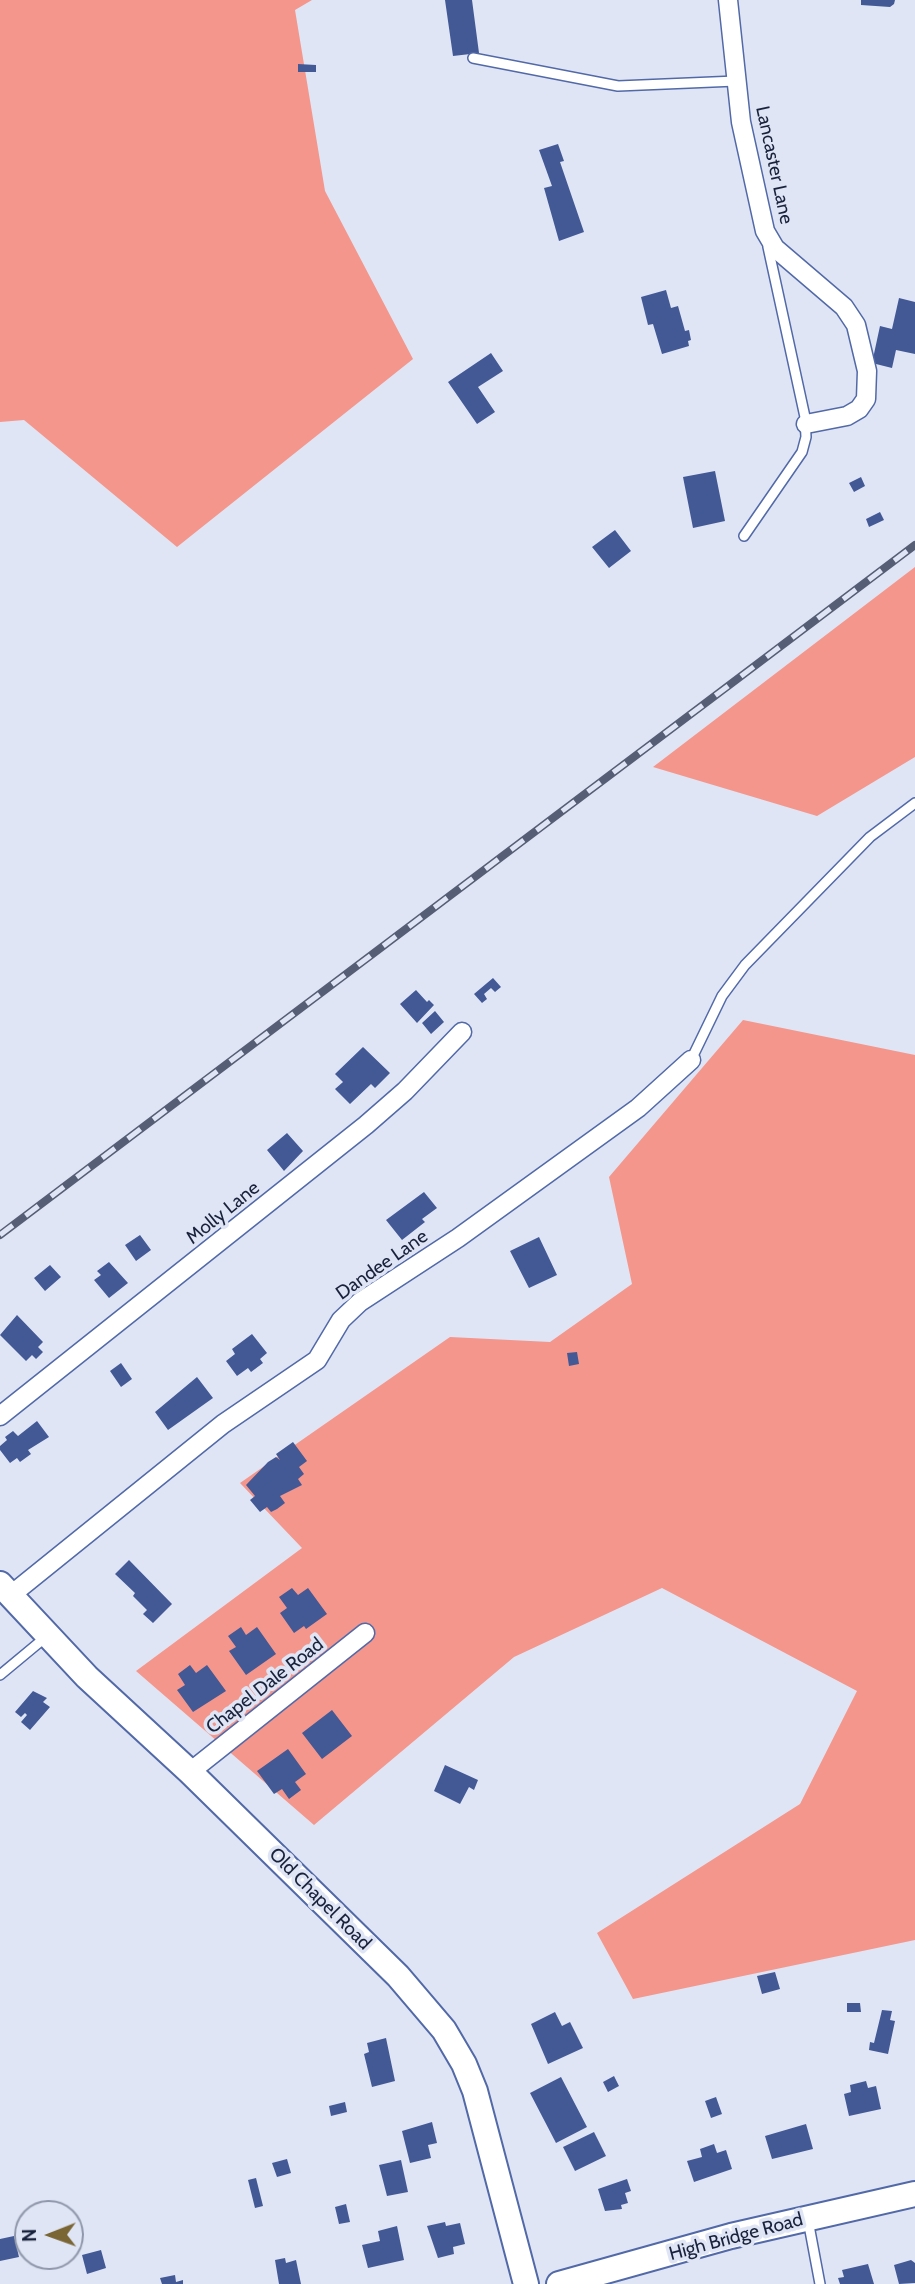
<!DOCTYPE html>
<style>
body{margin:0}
#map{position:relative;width:915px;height:2284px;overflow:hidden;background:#dfe5f4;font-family:Cabin,sans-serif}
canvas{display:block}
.north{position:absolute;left:14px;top:2200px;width:70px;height:70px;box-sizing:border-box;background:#dfe5f4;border:2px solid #8f97aa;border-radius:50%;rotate:269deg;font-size:19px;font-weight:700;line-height:28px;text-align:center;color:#18223c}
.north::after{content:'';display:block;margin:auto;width:24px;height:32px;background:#7a6534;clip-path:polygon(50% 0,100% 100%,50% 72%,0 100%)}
</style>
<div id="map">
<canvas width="915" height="2284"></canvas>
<div class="north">N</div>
</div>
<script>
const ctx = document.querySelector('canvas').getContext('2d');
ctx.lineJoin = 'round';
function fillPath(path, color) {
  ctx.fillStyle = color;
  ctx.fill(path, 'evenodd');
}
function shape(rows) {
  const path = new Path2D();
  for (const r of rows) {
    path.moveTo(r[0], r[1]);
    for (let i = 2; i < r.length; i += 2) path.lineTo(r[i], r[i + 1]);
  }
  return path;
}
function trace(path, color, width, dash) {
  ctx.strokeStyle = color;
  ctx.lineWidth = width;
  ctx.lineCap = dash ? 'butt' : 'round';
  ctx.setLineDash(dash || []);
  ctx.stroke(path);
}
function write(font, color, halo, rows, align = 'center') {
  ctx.font = font + ' Cabin,sans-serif';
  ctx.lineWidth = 7;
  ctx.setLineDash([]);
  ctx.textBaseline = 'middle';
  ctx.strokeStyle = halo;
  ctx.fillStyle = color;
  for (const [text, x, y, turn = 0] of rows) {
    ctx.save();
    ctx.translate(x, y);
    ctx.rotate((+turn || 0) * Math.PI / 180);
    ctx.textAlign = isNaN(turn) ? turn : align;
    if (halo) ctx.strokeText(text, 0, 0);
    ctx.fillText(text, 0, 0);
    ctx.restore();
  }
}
fillPath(shape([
 [0,0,312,0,295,10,325,191,413,359,177,547,24,420,0,422],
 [915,567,915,757,817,816,653,767],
 [743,1020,915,1055,915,1940,633,1999,597,1933,800,1804,857,1691,662,1588,514,1657,314,1825,136,1671,302,1548,240,1483,450,1337,550,1342,632,1284,609,1177]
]), '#f4968b');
fillPath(shape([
 [445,0,472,0,479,53,453,56],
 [861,0,895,0,894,4,890,7,861,5],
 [298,64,316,65,316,72,298,72],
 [558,144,564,161,560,162,584,232,559,241,544,188,552,186,539,150],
 [666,290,671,308,678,306,685,331,689,330,691,340,688,341,689,346,662,354,653,324,648,325,641,297],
 [899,298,915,302,915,354,896,350,892,368,872,363,880,326,892,329],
 [491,353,503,371,478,387,495,412,477,424,448,382],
 [715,471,725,521,693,528,683,477],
 [861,477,865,486,854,492,849,483],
 [880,512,884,520,869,527,866,519],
 [615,530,631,551,609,568,592,547],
 [493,978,501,987,495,992,491,988,484,994,487,999,482,1003,474,994],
 [416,990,427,1002,429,1000,434,1005,417,1023,400,1004],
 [435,1011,444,1022,431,1034,422,1023],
 [363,1047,390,1073,375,1088,371,1084,350,1104,335,1089,343,1082,335,1074],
 [287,1133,303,1151,284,1171,267,1150],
 [424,1192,437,1208,422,1219,425,1222,402,1240,386,1220],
 [140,1235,151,1250,136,1261,125,1245],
 [539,1237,557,1275,529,1288,510,1251],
 [109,1262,128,1283,109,1298,94,1280,101,1275,97,1271],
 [50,1265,61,1277,45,1291,34,1278],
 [17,1315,43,1342,38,1347,43,1352,36,1359,32,1355,26,1361,0,1335],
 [252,1334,267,1353,260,1359,263,1363,251,1372,248,1368,237,1376,226,1361,235,1354,232,1349],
 [577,1352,579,1364,569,1366,567,1353],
 [121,1363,132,1379,121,1387,110,1371],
 [197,1377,213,1398,168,1430,155,1412],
 [37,1421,49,1437,28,1450,31,1454,20,1462,17,1458,10,1463,0,1450,0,1446,7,1440,5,1437,13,1431,18,1436],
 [293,1442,307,1461,299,1467,304,1474,298,1479,302,1485,280,1496,285,1503,277,1509,271,1512,267,1507,260,1512,250,1500,255,1496,246,1485,268,1462,276,1457,280,1460,276,1454],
 [129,1560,172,1604,153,1623,143,1614,147,1610,133,1596,135,1593,115,1574],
 [292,1588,298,1595,308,1588,327,1614,306,1629,304,1626,294,1633,280,1613,287,1608,279,1597],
 [241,1627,246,1635,257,1627,276,1654,246,1675,229,1651,236,1647,228,1636],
 [190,1665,196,1673,207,1665,226,1691,193,1712,177,1690,185,1685,178,1674],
 [33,1691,47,1698,43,1702,50,1707,30,1730,21,1722,27,1715,25,1713,21,1717,15,1712],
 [332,1710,352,1736,322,1759,302,1733],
 [288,1749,306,1774,295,1782,301,1790,289,1799,282,1789,274,1794,257,1771],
 [445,1765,478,1780,474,1790,469,1787,460,1804,434,1791],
 [775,1972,780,1989,762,1994,757,1976],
 [847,2003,860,2003,861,2012,847,2012],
 [882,2010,892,2011,890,2020,895,2021,888,2054,869,2050,870,2042,874,2043],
 [555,2012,562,2026,570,2022,583,2048,548,2064,531,2024],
 [386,2038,395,2081,372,2087,364,2054,369,2052,367,2043],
 [614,2076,619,2086,608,2092,603,2082],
 [561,2077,587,2127,556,2143,530,2093],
 [866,2081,868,2088,876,2086,881,2109,849,2116,844,2094,851,2092,850,2085],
 [716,2097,722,2114,711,2118,705,2101],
 [345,2102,347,2112,331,2116,329,2106],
 [432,2122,437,2143,428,2145,431,2158,410,2163,402,2131],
 [806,2124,813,2149,772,2159,765,2136],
 [594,2132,606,2156,575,2171,563,2147],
 [714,2144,717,2153,726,2150,732,2169,694,2182,687,2161,702,2157,700,2149],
 [287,2159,291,2173,277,2177,272,2163],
 [401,2160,408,2192,387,2196,379,2165],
 [256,2178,263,2206,255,2208,248,2180],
 [627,2179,631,2191,625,2193,628,2203,621,2205,622,2209,605,2211,598,2189],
 [346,2204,350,2222,339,2224,335,2207],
 [445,2222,446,2226,460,2223,465,2244,453,2247,454,2254,438,2258,427,2226],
 [397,2226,404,2260,368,2268,362,2245,380,2241,378,2231],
 [14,2236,19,2257,0,2261,0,2239],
 [101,2250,106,2268,87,2274,82,2255],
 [285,2258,286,2263,296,2260,301,2284,279,2284,275,2260],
 [911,2260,915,2263,915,2283,899,2284,894,2265],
 [868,2264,874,2284,840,2284,838,2278,844,2277,842,2270],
 [175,2275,176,2282,183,2280,183,2284,162,2284,160,2278]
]), '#425996');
const lane = shape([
 [473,58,618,86,736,81],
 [744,536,802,452,806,437,805,417,768,247],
 [691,1060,722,996,745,965,870,837,915,803],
 [0,1675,47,1636],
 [808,2220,820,2284]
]);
const street = shape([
 [728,0,741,122,765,231,775,248,844,307,856,325,867,371,866,399,859,409,847,416,806,424],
 [0,1416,366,1125,405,1091,462,1032],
 [11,1595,223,1424,317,1360,341,1320,360,1302,458,1238,638,1108,691,1060],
 [190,1772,365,1633]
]);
const secondary = shape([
 [0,1584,87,1677,190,1772,398,1976,444,2030,464,2064,475,2091,526,2284],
 [559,2284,731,2236,915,2194]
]);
trace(lane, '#5269a8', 12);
trace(street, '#5269a8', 21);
trace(secondary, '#5269a8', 28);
trace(lane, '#fff', 9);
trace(street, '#fff', 18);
trace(secondary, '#fff', 24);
const rail = shape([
 [0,1235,915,545]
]);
trace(rail, '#555e75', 8);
trace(rail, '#dfe5f4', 5, [16]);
write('19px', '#18223c', '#dfe5f4', [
 ["Lancaster Lane",774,165,78],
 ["Molly Lane",223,1213,-39],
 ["Dandee Lane",382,1265,-35],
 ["Chapel Dale Road",265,1686,-38],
 ["Old Chapel Road",320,1899,45],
 ["High Bridge Road",736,2237,-15]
]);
</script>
